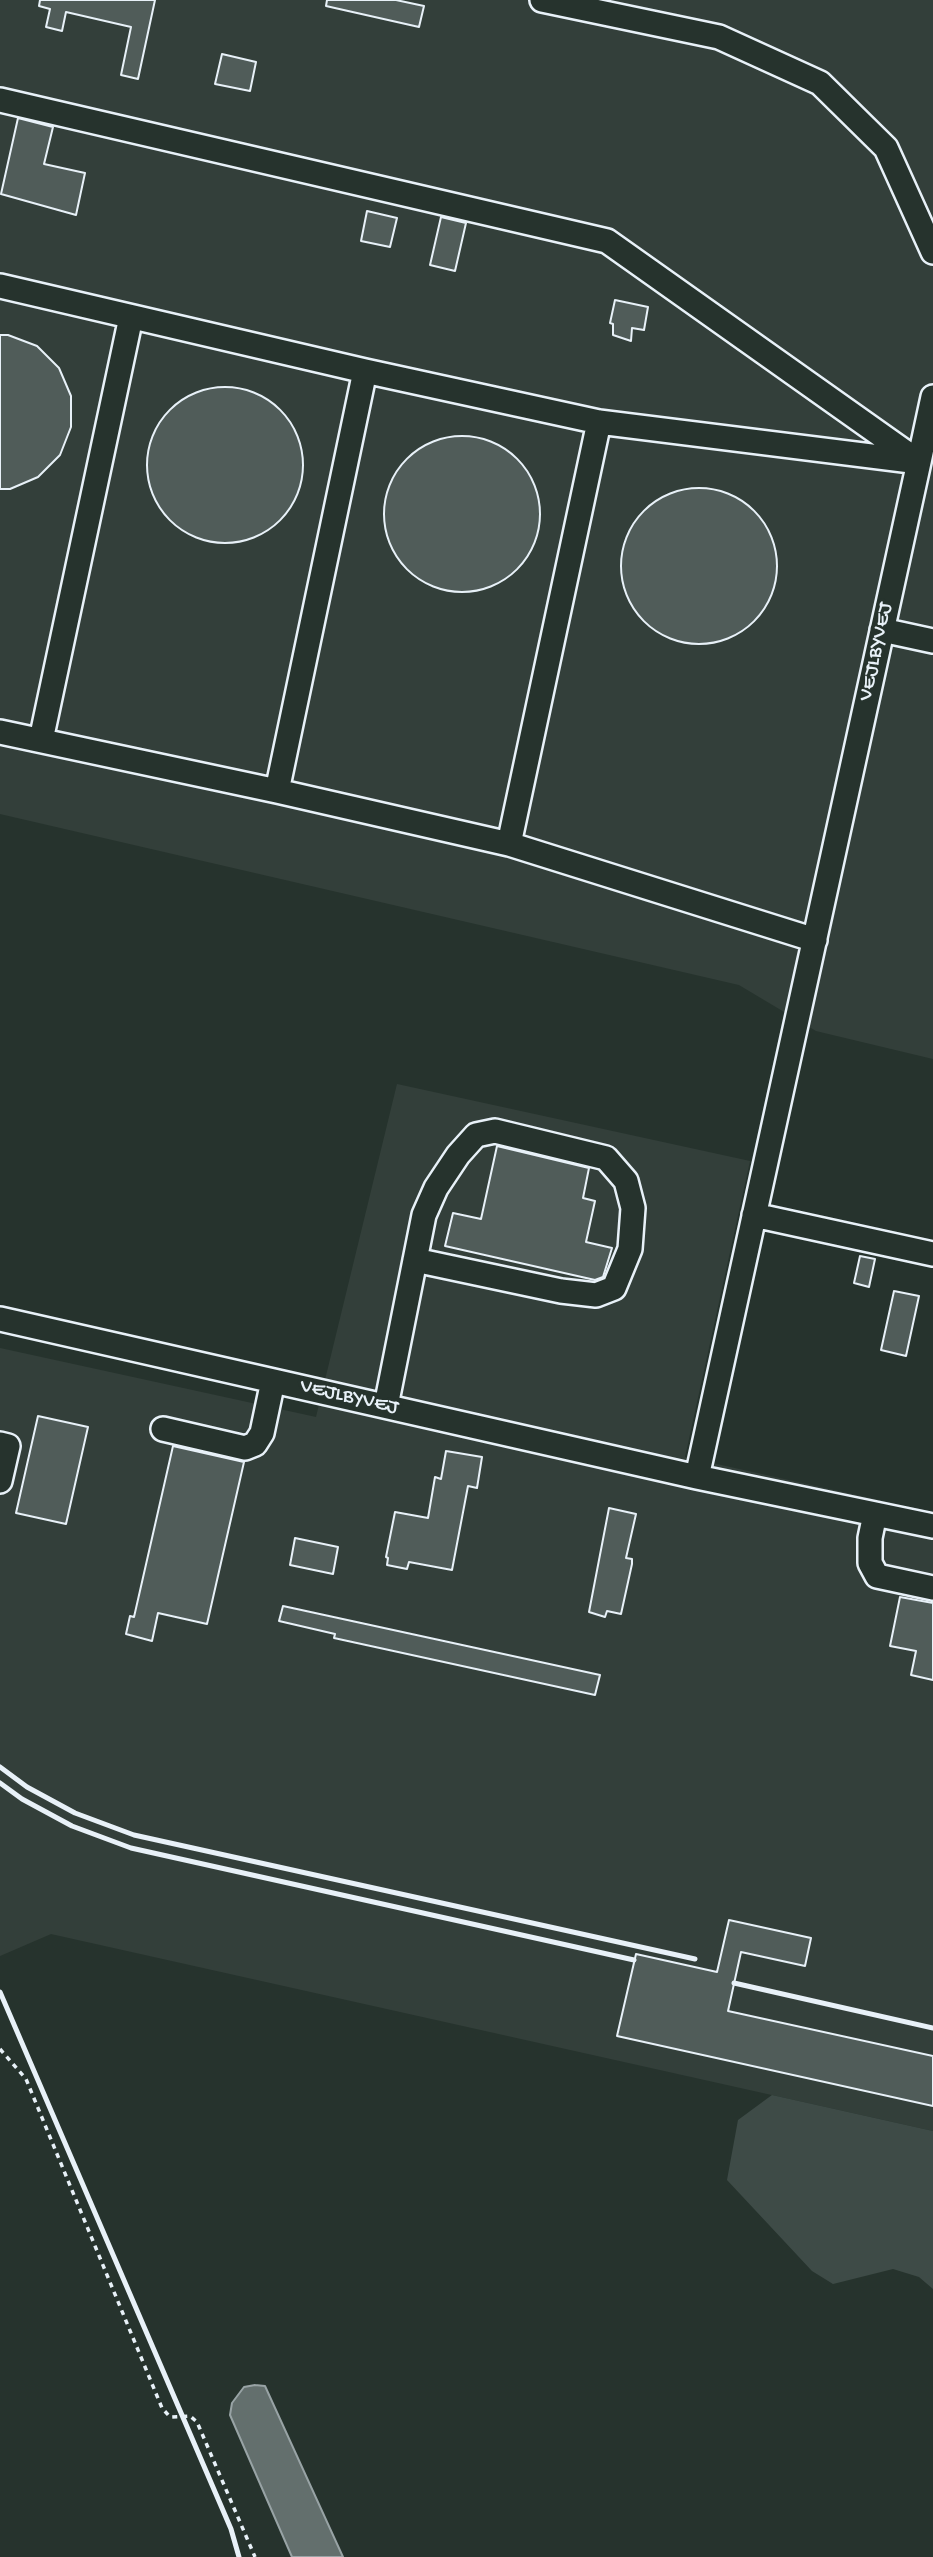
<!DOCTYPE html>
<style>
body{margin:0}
canvas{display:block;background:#26332d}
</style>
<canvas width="933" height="2557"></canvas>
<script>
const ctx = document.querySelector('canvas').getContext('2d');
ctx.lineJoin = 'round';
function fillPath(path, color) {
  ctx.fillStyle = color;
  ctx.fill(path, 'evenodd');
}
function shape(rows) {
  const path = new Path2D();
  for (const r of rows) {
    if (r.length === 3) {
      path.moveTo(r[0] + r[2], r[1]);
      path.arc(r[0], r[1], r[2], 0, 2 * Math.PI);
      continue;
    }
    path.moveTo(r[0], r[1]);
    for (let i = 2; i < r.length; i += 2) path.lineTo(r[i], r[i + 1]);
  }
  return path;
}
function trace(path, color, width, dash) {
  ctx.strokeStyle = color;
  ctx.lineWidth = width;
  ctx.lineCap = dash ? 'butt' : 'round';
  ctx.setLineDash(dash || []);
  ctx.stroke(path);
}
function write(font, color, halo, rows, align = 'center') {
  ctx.font = font + ' "Gochi Hand",sans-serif';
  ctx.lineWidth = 6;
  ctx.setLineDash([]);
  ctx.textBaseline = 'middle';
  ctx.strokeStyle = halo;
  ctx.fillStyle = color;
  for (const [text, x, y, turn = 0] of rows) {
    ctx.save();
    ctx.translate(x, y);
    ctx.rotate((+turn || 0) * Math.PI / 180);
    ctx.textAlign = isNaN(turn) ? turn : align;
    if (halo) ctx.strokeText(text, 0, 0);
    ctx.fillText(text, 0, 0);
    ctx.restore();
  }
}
fillPath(shape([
 [0,0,933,0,933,1059,816,1031,739,985,0,814],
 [397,1084,750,1161,685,1457,933,1512,933,2131,51,1934,0,1956,0,1348,316,1417]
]), '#333f3a');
fillPath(shape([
 [772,2095,933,2131,933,2289,919,2277,893,2269,833,2284,812,2271,727,2180,738,2120]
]), '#3e4b47');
const water = shape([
 [255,2385,265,2386,343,2557,292,2557,230,2415,232,2403,244,2387,255,2385]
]);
fillPath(water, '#636f6d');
trace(water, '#98a3a5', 2);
const building = shape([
 [40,0,155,0,138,79,121,75,131,27,66,12,62,31,46,27,50,9,39,6,40,0],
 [327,0,396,0,424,6,419,27,326,6,327,0],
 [222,54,256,62,250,91,215,84,222,54],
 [18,118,53,127,44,164,85,173,76,215,1,194,18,118],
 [367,211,397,218,390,247,361,241,367,211],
 [441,217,466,223,455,271,430,265,441,217],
 [615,300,648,307,644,330,632,328,631,341,613,335,613,324,610,323,615,300],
 [0,335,8,335,37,346,59,368,71,396,71,427,60,455,38,477,10,489,0,489,0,335],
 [225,465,78],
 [462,514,78],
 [699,566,78],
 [497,1146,589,1168,583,1198,595,1201,586,1242,612,1248,603,1277,595,1280,445,1246,453,1213,481,1219,497,1146],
 [860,1256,875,1259,869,1287,854,1283,860,1256],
 [894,1291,919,1296,906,1356,881,1350,894,1291],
 [38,1416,88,1427,66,1524,16,1513,38,1416],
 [173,1446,244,1462,207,1624,158,1613,152,1641,126,1634,130,1616,134,1617,173,1446],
 [446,1451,482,1457,477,1488,468,1486,452,1570,409,1562,407,1569,387,1565,388,1558,386,1557,395,1512,428,1518,435,1477,441,1479,446,1451],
 [609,1508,636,1514,626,1558,632,1559,632,1564,621,1614,607,1611,605,1617,589,1612,609,1508],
 [295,1538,338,1547,333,1574,290,1565,295,1538],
 [900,1597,933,1603,933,1680,911,1675,916,1651,890,1646,900,1597],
 [283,1606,600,1675,595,1695,334,1638,335,1634,279,1621,283,1606],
 [729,1920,811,1938,805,1966,741,1952,728,2011,933,2056,933,2106,617,2036,636,1954,717,1972,729,1920]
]);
fillPath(building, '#505c59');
trace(building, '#e8f1f8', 2);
const minor = shape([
 [542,0,719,37,820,83,886,148,933,252],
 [0,100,607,241,919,462,697,1477],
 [0,286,365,371,599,422,919,462,933,397],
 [882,630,933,641],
 [0,732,277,791,509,844,815,940],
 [41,740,131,317],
 [277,791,365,371],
 [509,844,599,422],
 [754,1215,933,1254],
 [0,1319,697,1477,933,1526],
 [386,1406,424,1215,436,1188,458,1155,476,1135,495,1131,606,1158,626,1181,633,1208,630,1249,614,1288,596,1295,561,1291,415,1260],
 [163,1429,245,1448,255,1444,262,1433,273,1381],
 [0,1444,8,1446,0,1481],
 [875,1514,870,1538,870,1563,877,1576,933,1588]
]);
trace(minor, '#e8f1f8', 28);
trace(shape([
 [0,2049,26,2079,162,2408,170,2417,190,2416,197,2422,255,2557]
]), '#e8f1f8', 3.5, [5, 5]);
trace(minor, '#26332d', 23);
trace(shape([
 [0,1767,27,1787,75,1813,134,1835,695,1959],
 [0,1783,22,1799,72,1826,131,1848,634,1960],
 [734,1983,933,2028],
 [0,1992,231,2529,239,2557]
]), '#e8f1f8', 5);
write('21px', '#e8f1f8', '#26332d', [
 ["VEJLBYVEJ",877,652,-78],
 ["VEJLBYVEJ",349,1398,13]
]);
</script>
